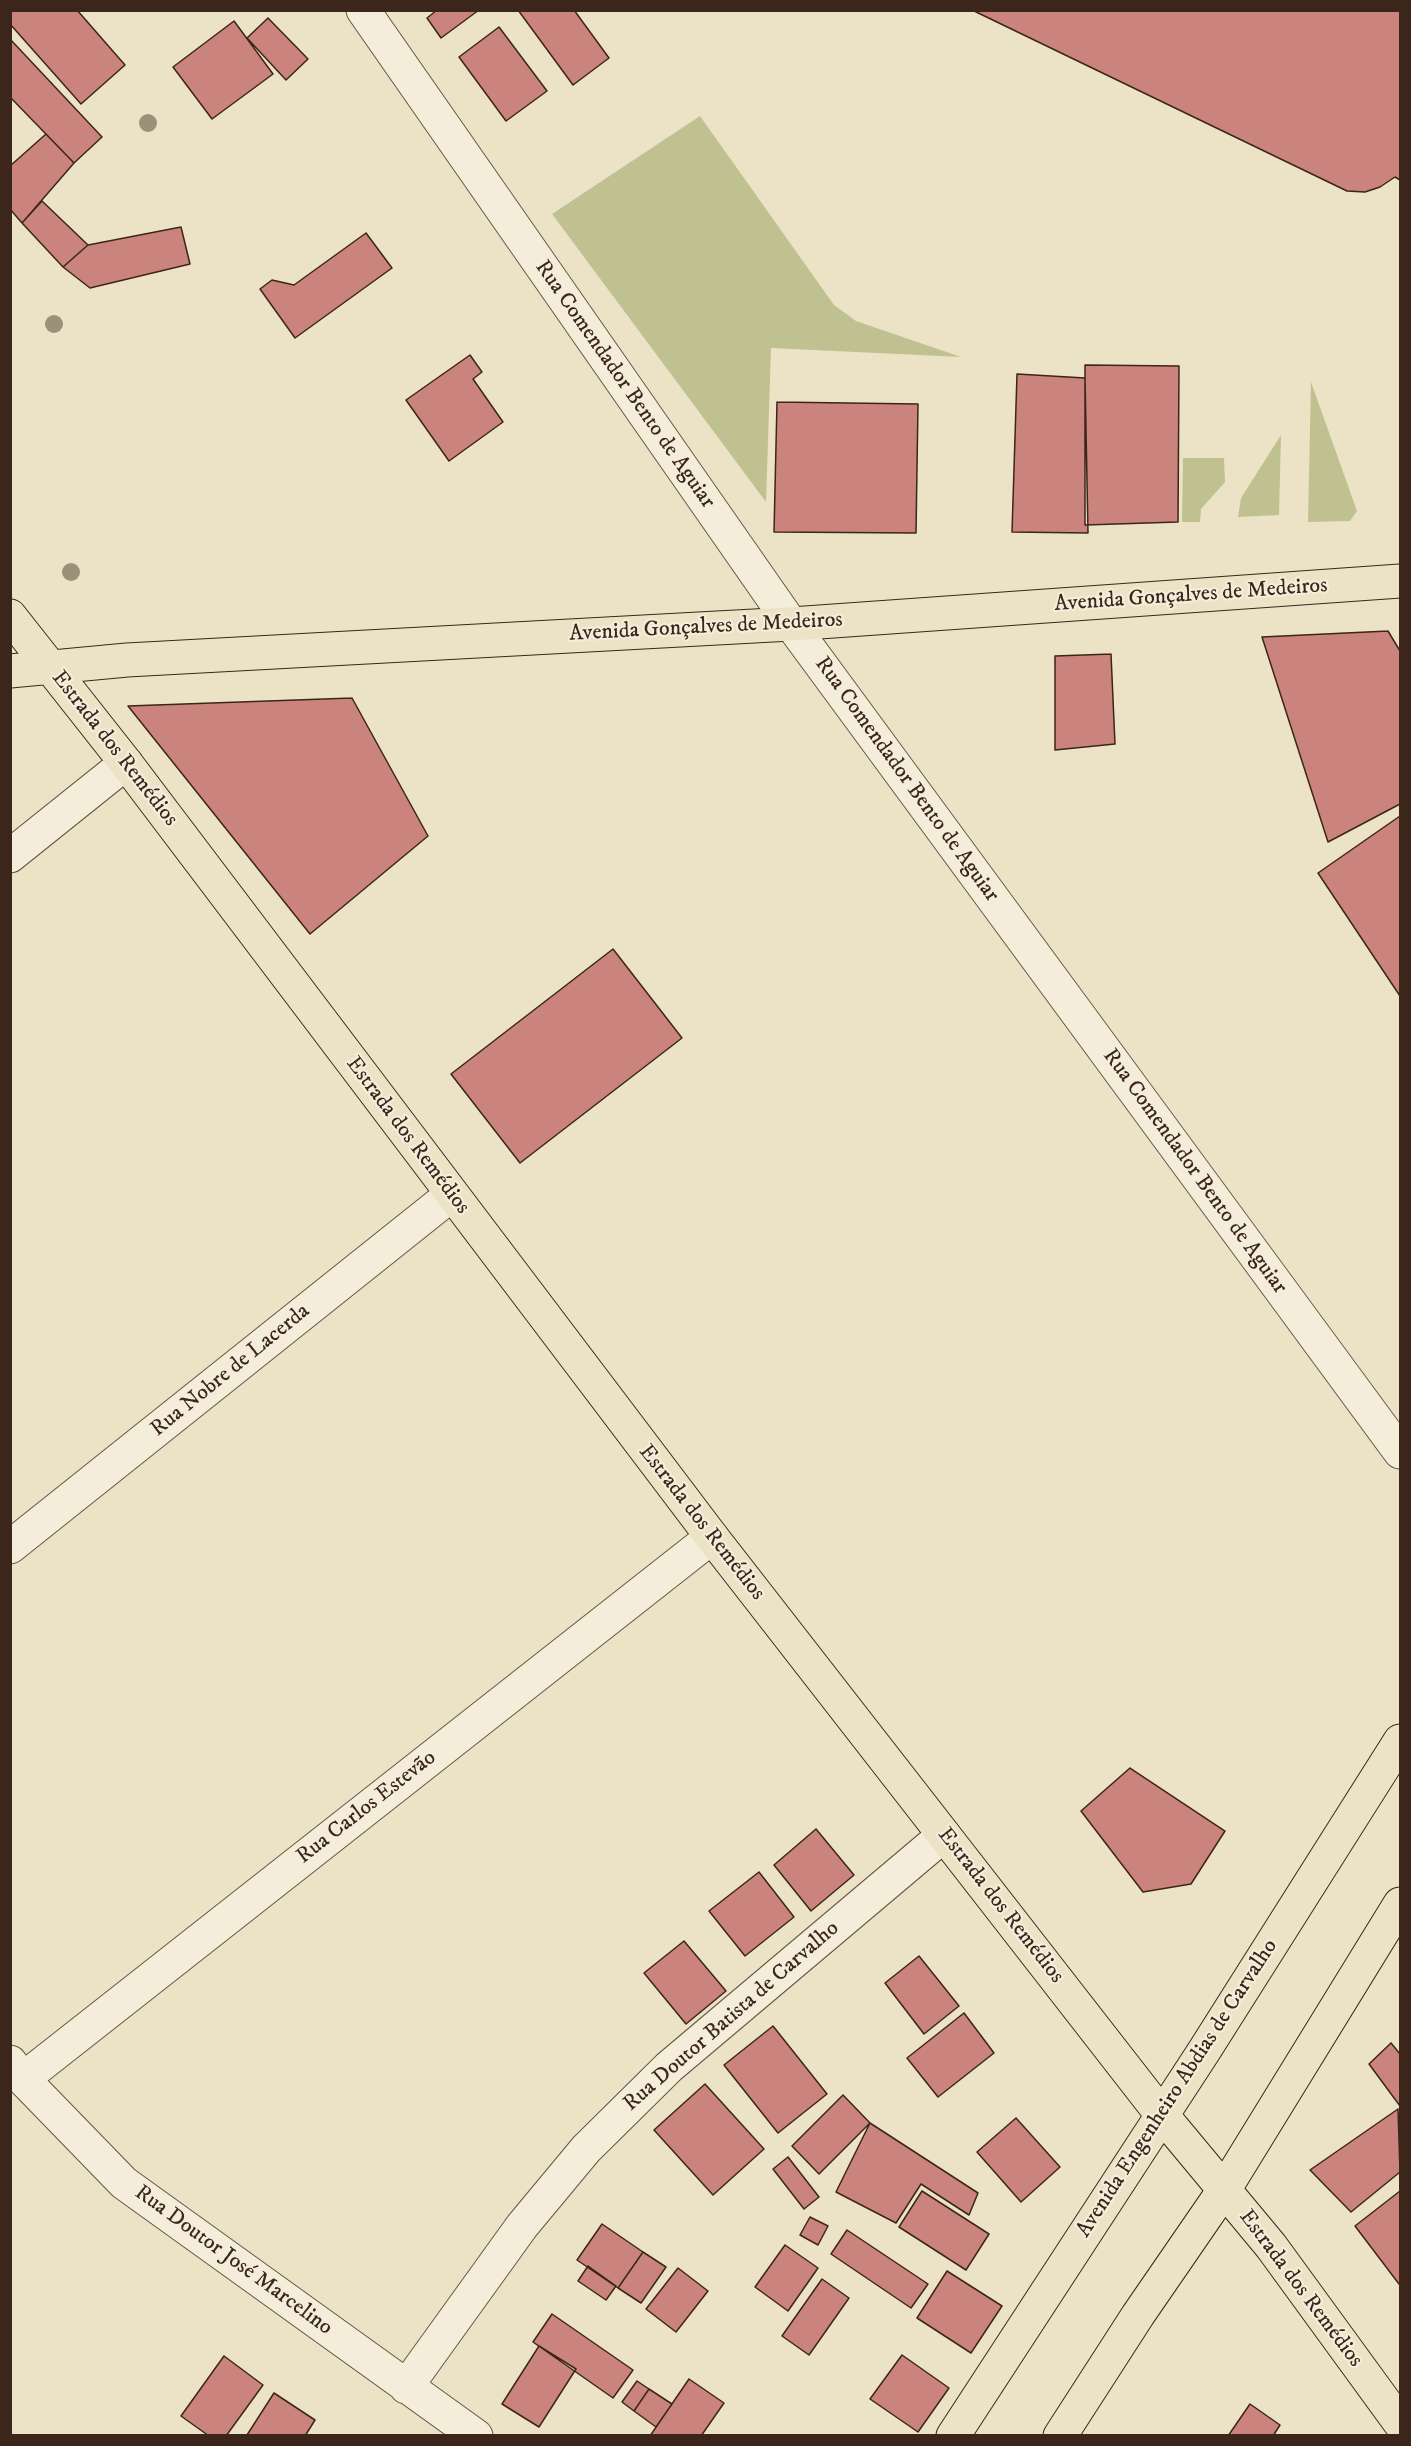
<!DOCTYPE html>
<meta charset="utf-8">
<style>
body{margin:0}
#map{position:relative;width:1411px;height:2446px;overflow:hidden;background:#ece3c6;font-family:"IM FELL DW Pica",serif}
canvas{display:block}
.frame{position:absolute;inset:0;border:12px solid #3c251a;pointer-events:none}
</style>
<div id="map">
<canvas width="1411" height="2446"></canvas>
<div class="frame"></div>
</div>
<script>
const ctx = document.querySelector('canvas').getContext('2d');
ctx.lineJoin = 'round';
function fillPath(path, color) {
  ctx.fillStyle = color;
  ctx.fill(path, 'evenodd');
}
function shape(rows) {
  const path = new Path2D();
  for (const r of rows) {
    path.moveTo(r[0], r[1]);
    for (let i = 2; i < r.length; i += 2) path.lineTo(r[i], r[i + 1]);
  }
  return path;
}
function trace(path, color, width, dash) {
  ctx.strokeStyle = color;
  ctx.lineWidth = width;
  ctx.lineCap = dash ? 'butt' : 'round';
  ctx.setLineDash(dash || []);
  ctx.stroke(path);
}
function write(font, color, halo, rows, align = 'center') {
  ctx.font = font + ' "IM FELL DW Pica",serif';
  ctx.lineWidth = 4.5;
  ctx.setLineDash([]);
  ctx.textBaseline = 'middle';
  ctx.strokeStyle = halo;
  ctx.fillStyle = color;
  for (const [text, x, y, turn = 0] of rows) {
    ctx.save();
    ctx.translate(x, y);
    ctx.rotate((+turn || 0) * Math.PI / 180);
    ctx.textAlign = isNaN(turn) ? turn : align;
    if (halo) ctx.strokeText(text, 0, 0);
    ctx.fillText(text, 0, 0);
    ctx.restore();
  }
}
fillPath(shape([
 [700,116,834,305,856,321,961,357,771,348,766,502,552,214],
 [1311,382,1357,511,1350,521,1308,522],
 [1281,435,1279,515,1238,517,1241,498],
 [1183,458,1224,458,1225,482,1201,509,1200,522,1182,522]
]), '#c0c190');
const building = shape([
 [10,10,77,10,125,65,81,104,10,24,10,10],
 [437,10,479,10,441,38,427,18,437,10],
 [518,10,574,10,609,58,573,85,518,10],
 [972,10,1400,10,1400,180,1395,177,1380,187,1365,192,1347,191,972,10],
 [268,18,308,59,286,80,247,38,268,18],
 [234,21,273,74,212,119,173,67,234,21],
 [499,27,547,91,506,121,459,57,499,27],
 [10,39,102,137,74,163,10,97,10,39],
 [46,134,74,163,22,223,10,209,10,166,46,134],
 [42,201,88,245,63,267,22,223,42,201],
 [181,227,190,264,90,288,63,267,88,245,181,227],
 [366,233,392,268,295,338,260,289,272,280,294,285,366,233],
 [470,355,482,372,473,379,503,422,449,461,406,400,470,355],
 [1085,365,1179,366,1178,522,1085,525,1085,365],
 [1017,374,1085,378,1088,533,1012,532,1017,374],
 [777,402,918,404,916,533,774,532,777,402],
 [1388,631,1400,651,1400,804,1328,842,1262,637,1388,631],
 [1111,654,1115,744,1055,750,1055,656,1111,654],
 [352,698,428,836,310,934,128,706,352,698],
 [1400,816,1400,996,1318,873,1400,816],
 [613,949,682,1038,520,1163,451,1074,613,949],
 [1130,1768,1225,1831,1191,1884,1143,1892,1081,1811,1130,1768],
 [816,1829,854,1875,811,1911,774,1865,816,1829],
 [759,1872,794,1917,745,1956,709,1911,759,1872],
 [684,1941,726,1991,686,2024,644,1973,684,1941],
 [919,1956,959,2006,924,2034,885,1983,919,1956],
 [964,2013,994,2053,938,2097,907,2058,964,2013],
 [773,2026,827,2094,778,2133,724,2065,773,2026],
 [1391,2043,1400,2054,1400,2106,1369,2064,1391,2043],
 [705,2084,764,2149,713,2195,654,2130,705,2084],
 [843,2095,870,2123,819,2174,792,2146,843,2095],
 [1398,2109,1400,2172,1351,2212,1310,2170,1398,2109],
 [1016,2118,1060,2167,1021,2202,977,2152,1016,2118],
 [870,2123,978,2193,969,2215,921,2184,896,2223,836,2192,870,2123],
 [788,2157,819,2197,804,2209,773,2169,788,2157],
 [922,2191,989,2234,966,2270,899,2227,922,2191],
 [1400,2191,1400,2283,1399,2284,1355,2226,1400,2191],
 [810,2217,828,2226,818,2245,800,2235,810,2217],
 [602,2224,643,2252,618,2288,577,2260,602,2224],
 [847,2230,928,2284,911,2308,831,2254,847,2230],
 [785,2245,818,2268,788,2311,755,2287,785,2245],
 [643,2252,666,2267,641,2303,618,2288,643,2252],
 [588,2266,616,2286,606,2300,578,2281,588,2266],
 [678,2268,708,2291,676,2332,646,2309,678,2268],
 [947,2271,1002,2306,971,2353,917,2318,947,2271],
 [822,2279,849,2298,809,2355,782,2336,822,2279],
 [552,2314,633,2370,613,2398,533,2342,552,2314],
 [539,2346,576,2369,539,2427,502,2404,539,2346],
 [902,2355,949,2388,918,2432,870,2399,902,2355],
 [224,2356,263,2385,226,2436,209,2436,181,2416,224,2356],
 [689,2379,724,2403,701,2436,650,2436,689,2379],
 [637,2381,649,2389,634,2411,622,2402,637,2381],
 [649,2389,672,2404,656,2427,634,2411,649,2389],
 [274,2393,315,2420,305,2436,247,2435,274,2393],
 [1250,2404,1280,2425,1273,2436,1228,2436,1250,2404]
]);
fillPath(building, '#ca837d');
trace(building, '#3c251a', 1.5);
const minor = shape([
 [791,624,1400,1452],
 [10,856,126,763],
 [10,2062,23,2079,124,2183,476,2436],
 [23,2079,712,1537],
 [406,2387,522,2226,586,2149,669,2067,944,1835]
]);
const tertiary = shape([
 [363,10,791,624],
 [10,1547,451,1195]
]);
const primary = shape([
 [10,616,126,763,712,1537,1162,2115,1271,2246,1400,2423],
 [10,671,127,660,791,624,1400,581]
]);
const trunk = shape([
 [953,2436,1204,2051,1400,1741],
 [1060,2436,1138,2315,1224,2190,1400,1904]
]);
trace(minor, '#685445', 35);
trace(tertiary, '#685445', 35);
trace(primary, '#3c251a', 35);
trace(trunk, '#3c251a', 35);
trace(minor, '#f3edda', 33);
trace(tertiary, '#f3edda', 33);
trace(primary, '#ece3c6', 33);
trace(trunk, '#ece3c6', 33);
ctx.fillStyle = '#9d9078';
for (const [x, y] of [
 [148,123],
 [54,324],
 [71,572]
]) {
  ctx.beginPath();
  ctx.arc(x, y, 9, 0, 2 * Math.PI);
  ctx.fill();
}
write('22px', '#3c251a', '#f3edda', [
 ["Rua Comendador Bento de Aguiar",624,385,55],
 ["Avenida Gonçalves de Medeiros",1191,596,-4],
 ["Avenida Gonçalves de Medeiros",706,628,-3],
 ["Estrada dos Remédios",114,749,52],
 ["Rua Comendador Bento de Aguiar",906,780,54],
 ["Estrada dos Remédios",407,1136,53],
 ["Rua Comendador Bento de Aguiar",1194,1172,54],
 ["Rua Nobre de Lacerda",231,1371,-39],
 ["Estrada dos Remédios",701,1523,52],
 ["Rua Carlos Estevão",367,1808,-38],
 ["Estrada dos Remédios",1000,1906,52],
 ["Rua Doutor Batista de Carvalho",732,2017,-41],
 ["Avenida Engenheiro Abdias de Carvalho",1178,2089,-57],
 ["Rua Doutor José Marcelino",233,2261,36],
 ["Estrada dos Remédios",1300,2289,53]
]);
</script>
